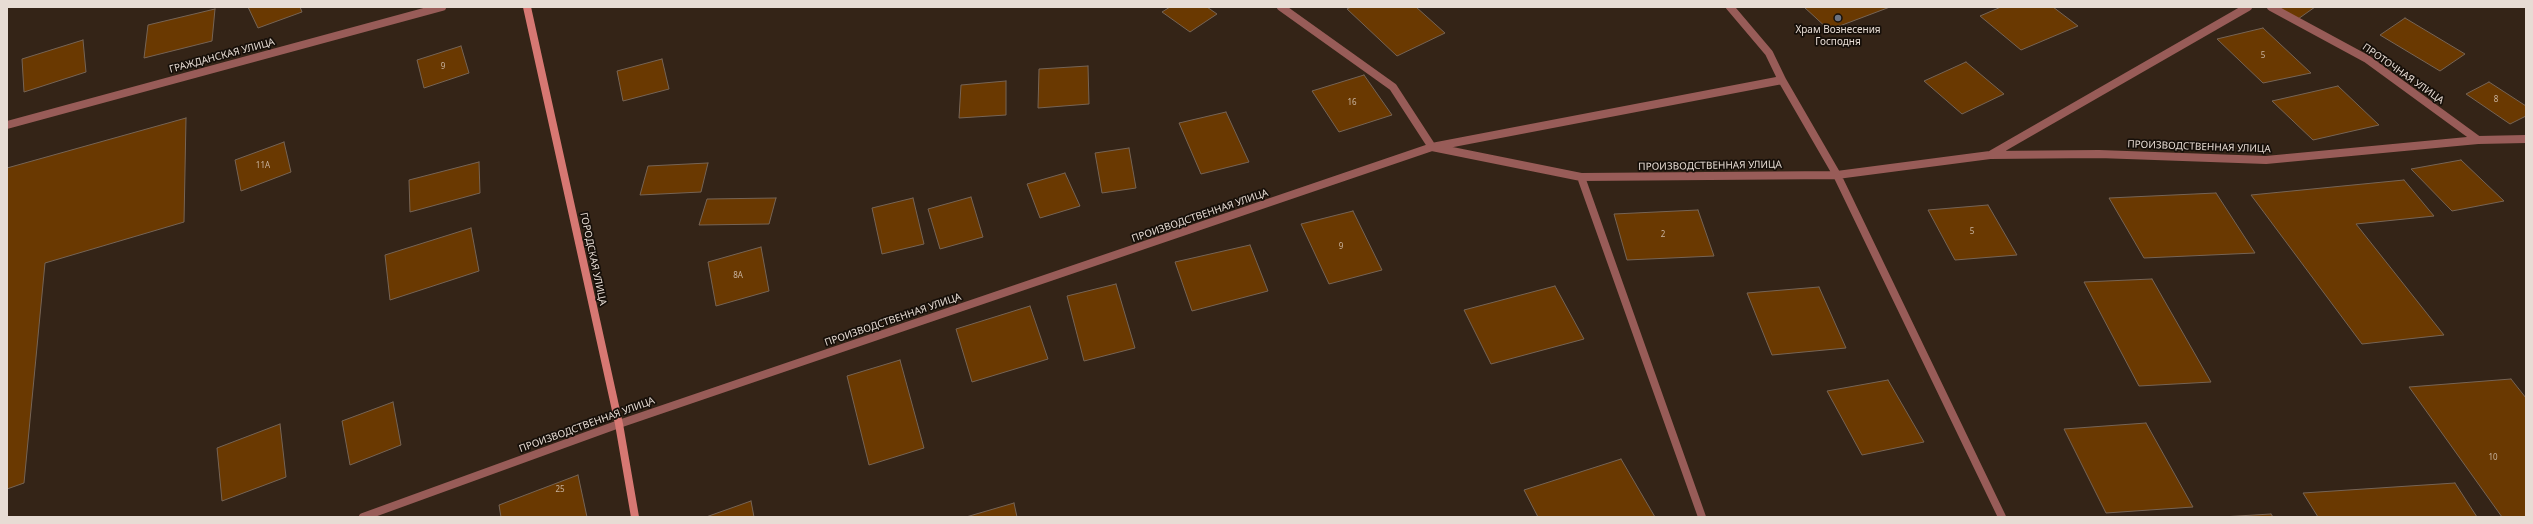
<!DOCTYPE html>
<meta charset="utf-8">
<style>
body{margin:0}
#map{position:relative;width:2533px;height:524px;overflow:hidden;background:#342417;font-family:"Noto Sans",sans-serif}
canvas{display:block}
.frame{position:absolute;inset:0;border:8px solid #e7dcd4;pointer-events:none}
</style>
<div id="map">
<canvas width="2533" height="524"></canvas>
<div class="frame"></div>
</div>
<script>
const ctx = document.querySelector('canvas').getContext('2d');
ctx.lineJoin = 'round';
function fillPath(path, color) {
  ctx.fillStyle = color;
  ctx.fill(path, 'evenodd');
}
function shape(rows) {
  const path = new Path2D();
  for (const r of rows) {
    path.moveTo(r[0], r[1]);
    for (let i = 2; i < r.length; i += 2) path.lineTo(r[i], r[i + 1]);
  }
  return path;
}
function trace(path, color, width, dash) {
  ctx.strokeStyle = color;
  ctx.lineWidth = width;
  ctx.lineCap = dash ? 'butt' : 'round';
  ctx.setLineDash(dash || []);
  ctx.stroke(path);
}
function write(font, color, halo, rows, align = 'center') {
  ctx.font = font + ' "Noto Sans",sans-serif';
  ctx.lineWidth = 3.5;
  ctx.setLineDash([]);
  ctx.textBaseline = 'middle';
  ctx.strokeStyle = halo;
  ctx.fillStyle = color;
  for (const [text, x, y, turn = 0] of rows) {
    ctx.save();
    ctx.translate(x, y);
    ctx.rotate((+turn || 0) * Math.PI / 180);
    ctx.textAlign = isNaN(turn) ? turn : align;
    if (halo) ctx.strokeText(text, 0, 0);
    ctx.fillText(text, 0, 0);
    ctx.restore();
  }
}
const building = shape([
 [248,7,300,7,302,12,258,28,248,7],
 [1170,7,1207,7,1217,14,1190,32,1162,12,1170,7],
 [1351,7,1416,7,1445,33,1397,56,1347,9,1351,7],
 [1804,7,1890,7,1829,30,1804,7],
 [2001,7,2053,7,2078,26,2021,50,1980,16,2001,7],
 [2278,7,2315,7,2298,19,2278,7],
 [215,9,212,41,144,58,148,25,215,9],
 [2405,18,2465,54,2440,71,2380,35,2405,18],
 [2263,28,2311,73,2263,83,2217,39,2263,28],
 [83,40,86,72,24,92,22,59,83,40],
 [461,46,469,73,424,88,417,60,461,46],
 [662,59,669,89,623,101,617,71,662,59],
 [1966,62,2004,94,1962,114,1924,81,1966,62],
 [1088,66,1089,104,1038,108,1039,69,1088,66],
 [1364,75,1392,115,1339,132,1312,91,1364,75],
 [1006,81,1006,115,959,118,961,85,1006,81],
 [2489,82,2526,106,2526,116,2510,124,2466,94,2489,82],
 [2338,86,2379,125,2313,140,2272,101,2338,86],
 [1226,112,1249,162,1201,174,1179,123,1226,112],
 [186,118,184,222,45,263,24,483,7,489,7,168,186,118],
 [284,142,291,172,241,191,235,160,284,142],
 [1129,148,1136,188,1102,193,1095,153,1129,148],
 [2461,160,2504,201,2452,211,2411,169,2461,160],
 [479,162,480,193,410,212,409,180,479,162],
 [708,163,701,192,640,195,648,166,708,163],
 [1065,173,1080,206,1040,218,1027,184,1065,173],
 [2404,180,2434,216,2356,224,2444,335,2362,344,2251,195,2404,180],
 [2216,193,2255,253,2144,258,2109,198,2216,193],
 [971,197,983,237,940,249,928,209,971,197],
 [776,198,769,224,699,225,707,199,776,198],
 [913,198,924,244,882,254,872,208,913,198],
 [1988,205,2017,255,1955,260,1928,210,1988,205],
 [1698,210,1714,256,1627,260,1614,214,1698,210],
 [1353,211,1382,270,1329,284,1301,224,1353,211],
 [471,228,479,271,390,300,385,255,471,228],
 [1250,245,1268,291,1192,311,1175,262,1250,245],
 [761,247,769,291,716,306,708,262,761,247],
 [2152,279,2211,382,2139,386,2084,282,2152,279],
 [1116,284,1135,348,1084,361,1067,296,1116,284],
 [1555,286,1584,339,1491,364,1464,310,1555,286],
 [1819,287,1846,348,1772,355,1747,293,1819,287],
 [1030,306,1048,359,972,382,956,329,1030,306],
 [900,360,924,448,869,465,847,376,900,360],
 [2511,379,2526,398,2526,517,2502,517,2409,387,2511,379],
 [1888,380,1924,442,1862,455,1827,391,1888,380],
 [393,402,401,445,350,465,342,421,393,402],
 [2146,423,2193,507,2106,513,2064,429,2146,423],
 [280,424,286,477,222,501,217,448,280,424],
 [1621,459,1655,517,1538,517,1524,490,1621,459],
 [578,475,587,517,501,517,499,505,578,475],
 [2455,483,2477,517,2318,517,2303,493,2455,483],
 [751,501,754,517,706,517,751,501],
 [1014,503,1017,517,966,517,1014,503],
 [2271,514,2273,517,2221,517,2271,514]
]);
fillPath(building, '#6a3901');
trace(building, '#766455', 1);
trace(shape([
 [1281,7,1393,87,1432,147,1782,80],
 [1730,7,1769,53,1782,80,1837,175,2002,517],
 [2271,7,2367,59,2478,140,2526,139],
 [7,125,442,7],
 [1992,154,2248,7],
 [1581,177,1702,517],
 [363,517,619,424,1432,147,1581,177,1837,175,1990,155,2099,154,2266,160,2478,140]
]), '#985c58', 8);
trace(shape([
 [527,7,619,424,635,517]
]), '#d77873', 8);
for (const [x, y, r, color] of [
 [1838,18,4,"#6b7280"]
]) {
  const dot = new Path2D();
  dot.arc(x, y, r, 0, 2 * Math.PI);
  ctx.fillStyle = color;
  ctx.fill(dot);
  trace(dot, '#160f09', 1.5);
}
write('8px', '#c8b39f', null, [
 ["5",2263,56],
 ["9",443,67],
 ["8",2496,100],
 ["16",1352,103],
 ["11А",263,166],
 ["5",1972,232],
 ["2",1663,235],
 ["9",1341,247],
 ["8А",738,276],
 ["10",2493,458],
 ["25",560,490]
]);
write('10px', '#e7dcd4', '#160f09', [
 ["Храм Вознесения",1838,30],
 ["Господня",1838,42]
]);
write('10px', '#e7dcd4', '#160f09', [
 ["ГРАЖДАНСКАЯ УЛИЦА",222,56,-15],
 ["ПРОТОЧНАЯ УЛИЦА",2403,74,35],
 ["ПРОИЗВОДСТВЕННАЯ УЛИЦА",2199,147,2],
 ["ПРОИЗВОДСТВЕННАЯ УЛИЦА",1710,166,-1],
 ["ПРОИЗВОДСТВЕННАЯ УЛИЦА",1200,216,-19],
 ["ГОРОДСКАЯ УЛИЦА",593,259,78],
 ["ПРОИЗВОДСТВЕННАЯ УЛИЦА",893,320,-19],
 ["ПРОИЗВОДСТВЕННАЯ УЛИЦА",587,425,-20]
]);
</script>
